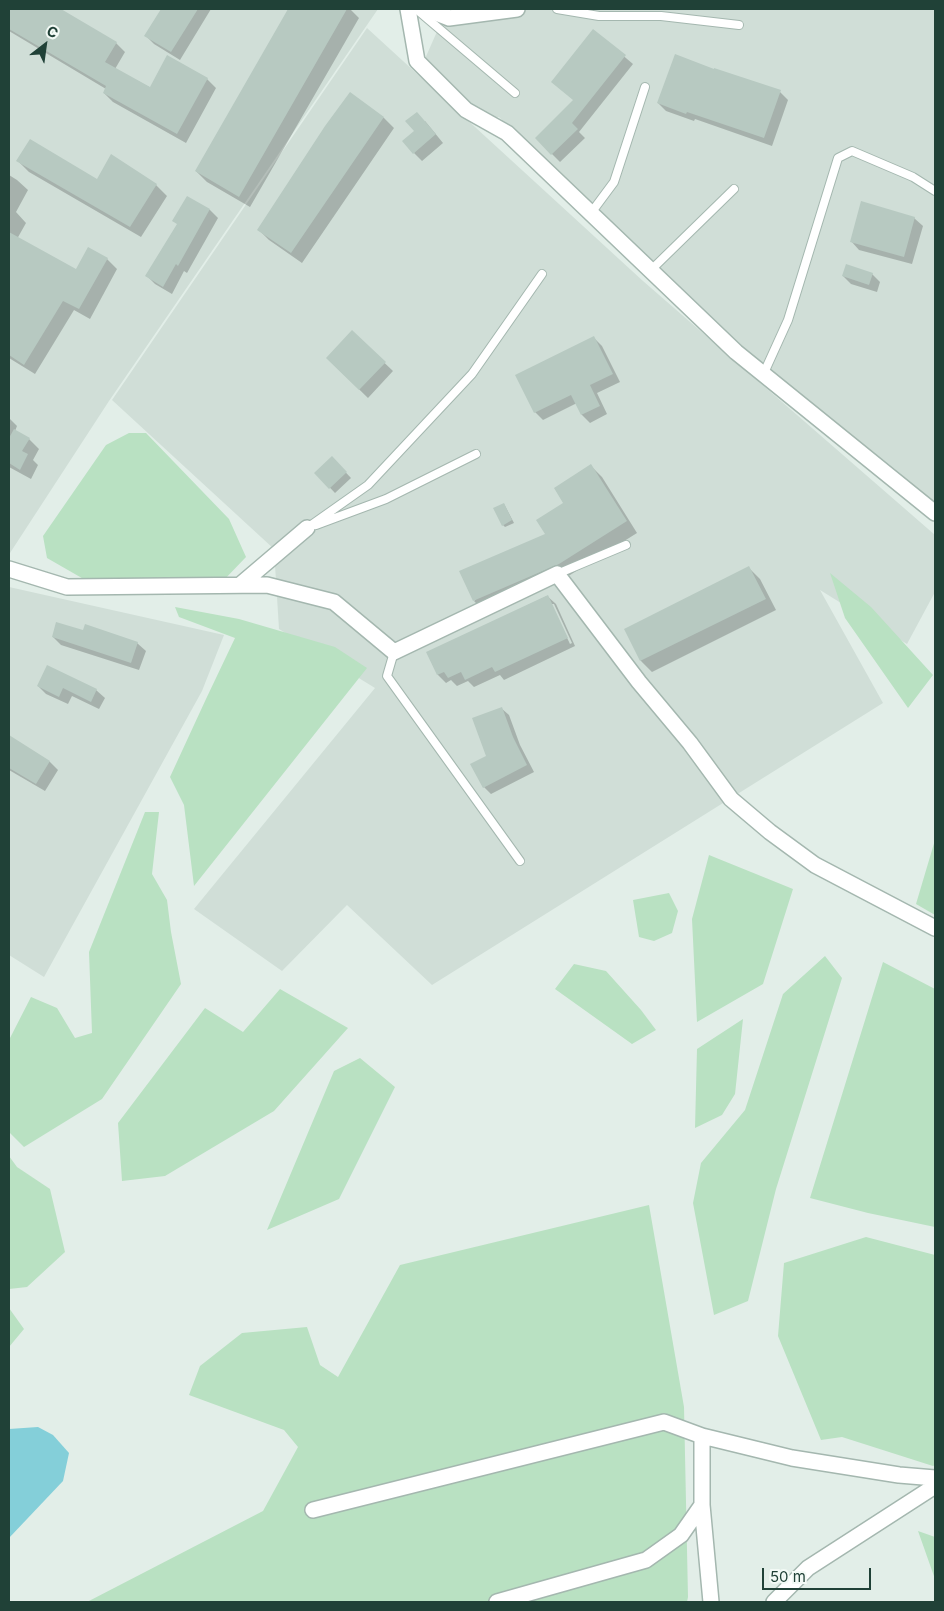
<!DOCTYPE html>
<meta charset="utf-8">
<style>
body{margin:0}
#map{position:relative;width:944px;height:1611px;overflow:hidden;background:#e2eee8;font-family:Inter,sans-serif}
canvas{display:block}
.frame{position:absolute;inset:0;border:10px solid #204137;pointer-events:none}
.north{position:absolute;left:20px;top:20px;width:50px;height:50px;-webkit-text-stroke:4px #f3faf6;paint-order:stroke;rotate:30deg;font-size:14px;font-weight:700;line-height:20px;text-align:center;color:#204137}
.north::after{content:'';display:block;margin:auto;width:18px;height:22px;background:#204137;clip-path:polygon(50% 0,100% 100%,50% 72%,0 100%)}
.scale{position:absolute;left:762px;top:1568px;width:109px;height:22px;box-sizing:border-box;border:2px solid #204137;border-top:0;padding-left:6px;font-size:15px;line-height:18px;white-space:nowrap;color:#204137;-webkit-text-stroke:4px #f3faf6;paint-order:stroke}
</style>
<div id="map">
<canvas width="944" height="1611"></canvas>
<div class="frame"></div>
<div class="north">С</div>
<div class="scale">50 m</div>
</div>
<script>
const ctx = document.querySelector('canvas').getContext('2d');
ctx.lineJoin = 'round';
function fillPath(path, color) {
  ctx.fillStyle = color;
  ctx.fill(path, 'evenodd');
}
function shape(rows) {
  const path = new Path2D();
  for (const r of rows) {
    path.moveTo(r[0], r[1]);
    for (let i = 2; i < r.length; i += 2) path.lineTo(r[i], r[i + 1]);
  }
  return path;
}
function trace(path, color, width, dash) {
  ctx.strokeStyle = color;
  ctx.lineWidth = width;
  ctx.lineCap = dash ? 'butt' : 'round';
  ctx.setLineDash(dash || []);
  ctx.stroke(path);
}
fillPath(shape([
 [9,9,378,9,109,401,10,553],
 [502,9,935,9,935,503,890,465,750,357,673,289,499,117,489,118,465,104,424,61,439,27],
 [367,28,643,281,935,535,935,592,907,644,820,590,883,703,432,985,347,905,282,971,194,909,375,688,279,629,274,549,112,400],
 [9,587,224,635,202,691,44,977,9,955]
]), '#d0ded7');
fillPath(shape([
 [129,433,146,433,229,519,246,557,222,582,94,585,47,558,43,536,106,445],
 [830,573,871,607,933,675,908,708,845,618],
 [175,607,239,619,335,647,367,668,194,886,184,805,170,777,206,699,235,638,179,617],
 [145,812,159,812,152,874,167,900,171,932,181,984,102,1099,24,1147,9,1132,9,1040,31,997,57,1008,75,1038,92,1033,89,952],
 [935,840,935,915,916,904],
 [709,855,793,889,763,984,697,1022,692,919],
 [669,893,678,911,672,933,654,941,639,937,633,900],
 [825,956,842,978,776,1189,748,1301,714,1315,693,1203,701,1163,745,1110,783,994],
 [883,962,935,989,935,1227,868,1213,810,1198],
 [574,964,606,971,641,1010,656,1030,632,1044,555,989],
 [280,989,348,1028,274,1111,165,1176,122,1181,118,1123,205,1008,243,1032],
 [743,1019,735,1094,722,1115,695,1128,697,1049],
 [360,1058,395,1087,339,1199,267,1230,334,1071],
 [9,1156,17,1167,50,1189,65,1252,27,1287,9,1289],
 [649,1205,684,1407,688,1597,687,1602,87,1602,263,1511,298,1447,284,1430,189,1395,200,1366,242,1333,307,1327,320,1365,338,1377,400,1265],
 [866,1237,935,1255,935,1465,933,1466,842,1437,821,1440,778,1336,784,1263],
 [9,1308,24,1329,9,1347],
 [918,1531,935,1537,935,1579]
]), '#b9e1c2');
fillPath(shape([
 [38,1427,53,1435,69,1453,63,1481,9,1538,9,1429]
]), '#84cfd9');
fillPath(shape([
 [9,9,59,9,116,43,125,52,115,69,151,88,207,79,216,88,186,143,113,102,104,93,106,89,9,31],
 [162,9,211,9,180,60,154,44,146,36],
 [290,9,350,9,359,18,250,207,207,182,196,171],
 [594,31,633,64,579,132,585,138,560,162,536,138,574,100],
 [714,71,780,92,788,100,772,146,695,119,694,121,666,111,658,103],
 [350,94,384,118,394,128,302,263,269,240,259,230],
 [425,121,443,143,422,161,414,153],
 [18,161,98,180,156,185,167,196,141,237,29,172],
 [9,175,17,180,28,190,16,212,26,223,17,239,76,271,107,259,117,269,90,319,74,310,35,374,9,358],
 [188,198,210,210,218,218,187,273,184,271,172,294,155,284,147,276,178,225],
 [914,218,923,226,912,264,859,250,851,241],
 [872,274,880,282,877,292,851,284,843,276],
 [352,332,393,371,368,398,327,358],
 [594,338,602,346,620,382,597,393,607,414,590,423,582,415,577,403,543,420,535,412],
 [9,418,17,426,15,431,29,439,39,449,33,460,38,465,31,479,9,467],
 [332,458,351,478,335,493,316,473],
 [591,466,602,477,637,533,570,575,485,612,474,601,547,534,565,503],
 [504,504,514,523,505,527,503,525],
 [749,568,760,579,776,610,652,672,641,661,626,630],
 [547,596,556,604,575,646,504,680,500,675,474,687,468,681,457,686,451,680,446,683,438,675,428,653],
 [551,604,554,604,572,643,570,644],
 [84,632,137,643,146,651,139,670,61,645,53,637],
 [38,686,96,690,105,698,99,709,72,696,68,704,46,694],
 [501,708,509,715,520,745,534,772,491,794,484,787,488,756],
 [9,737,50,762,58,770,45,791,9,770]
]), '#0003');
fillPath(shape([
 [9,9,61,9,117,42,105,62,150,87,167,55,208,78,177,134,103,93,106,86,9,29],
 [161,9,198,9,171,52,144,36],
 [288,9,347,9,239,197,195,171],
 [593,29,626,55,572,123,578,129,551,155,535,138,573,100,551,82],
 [675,54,714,69,714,68,781,90,764,138,687,112,686,114,657,103],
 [350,92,384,117,291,253,257,230,325,126],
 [417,112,436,134,413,154,402,141,414,131,405,121],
 [30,139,97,179,111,154,157,184,130,227,16,161],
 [187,196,210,209,178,266,176,264,163,287,145,276,177,224,172,221],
 [861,201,915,217,904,257,850,242],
 [9,232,76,269,88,247,108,258,79,309,63,301,24,365,9,355],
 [846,264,873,273,869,285,842,276],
 [352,330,386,362,359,390,326,358],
 [594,336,613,374,590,385,600,406,581,415,571,395,534,413,515,375],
 [14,429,30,438,22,451,28,454,20,470,9,463,9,438],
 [332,456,347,472,329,489,314,473],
 [591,464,627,521,559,564,473,601,459,571,545,534,536,520,563,503,554,488],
 [504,503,512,520,502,526,493,508],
 [749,566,766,599,640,661,624,629],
 [548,595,568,638,495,672,492,667,465,680,461,672,448,678,444,672,437,675,426,652],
 [56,622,83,630,85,624,138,642,131,663,52,637],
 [47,665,97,689,91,702,63,688,59,697,37,686],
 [502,707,513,737,527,765,483,788,470,764,486,756,472,718],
 [9,735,50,761,36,784,9,768]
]), '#b7c9c1');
const service = shape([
 [416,9,515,93],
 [557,9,599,16,661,16,739,25],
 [591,213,614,182,645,87],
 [651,270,734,189],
 [763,375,788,320,838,158,852,151,913,177,935,191],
 [316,525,386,499,476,454],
 [307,528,368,485,472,374,542,274],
 [557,574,626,545],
 [394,652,387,676,520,861]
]);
const minor = shape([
 [408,9,417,61,466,110,507,133,736,352,935,513],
 [426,9,449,18,517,9],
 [9,569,67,587,267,585,334,602,394,652,557,574,639,682,690,743,731,799,770,832,815,865,935,928],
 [240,585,307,528],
 [702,1436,702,1505,711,1602],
 [313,1510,664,1422,702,1436,792,1458,899,1475,935,1478],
 [497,1602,646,1560,681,1535,702,1505],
 [774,1602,808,1568,935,1486]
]);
trace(service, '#a4b7af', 10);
trace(minor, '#a4b7af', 18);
trace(service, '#fff', 8);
trace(minor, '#fff', 15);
</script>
